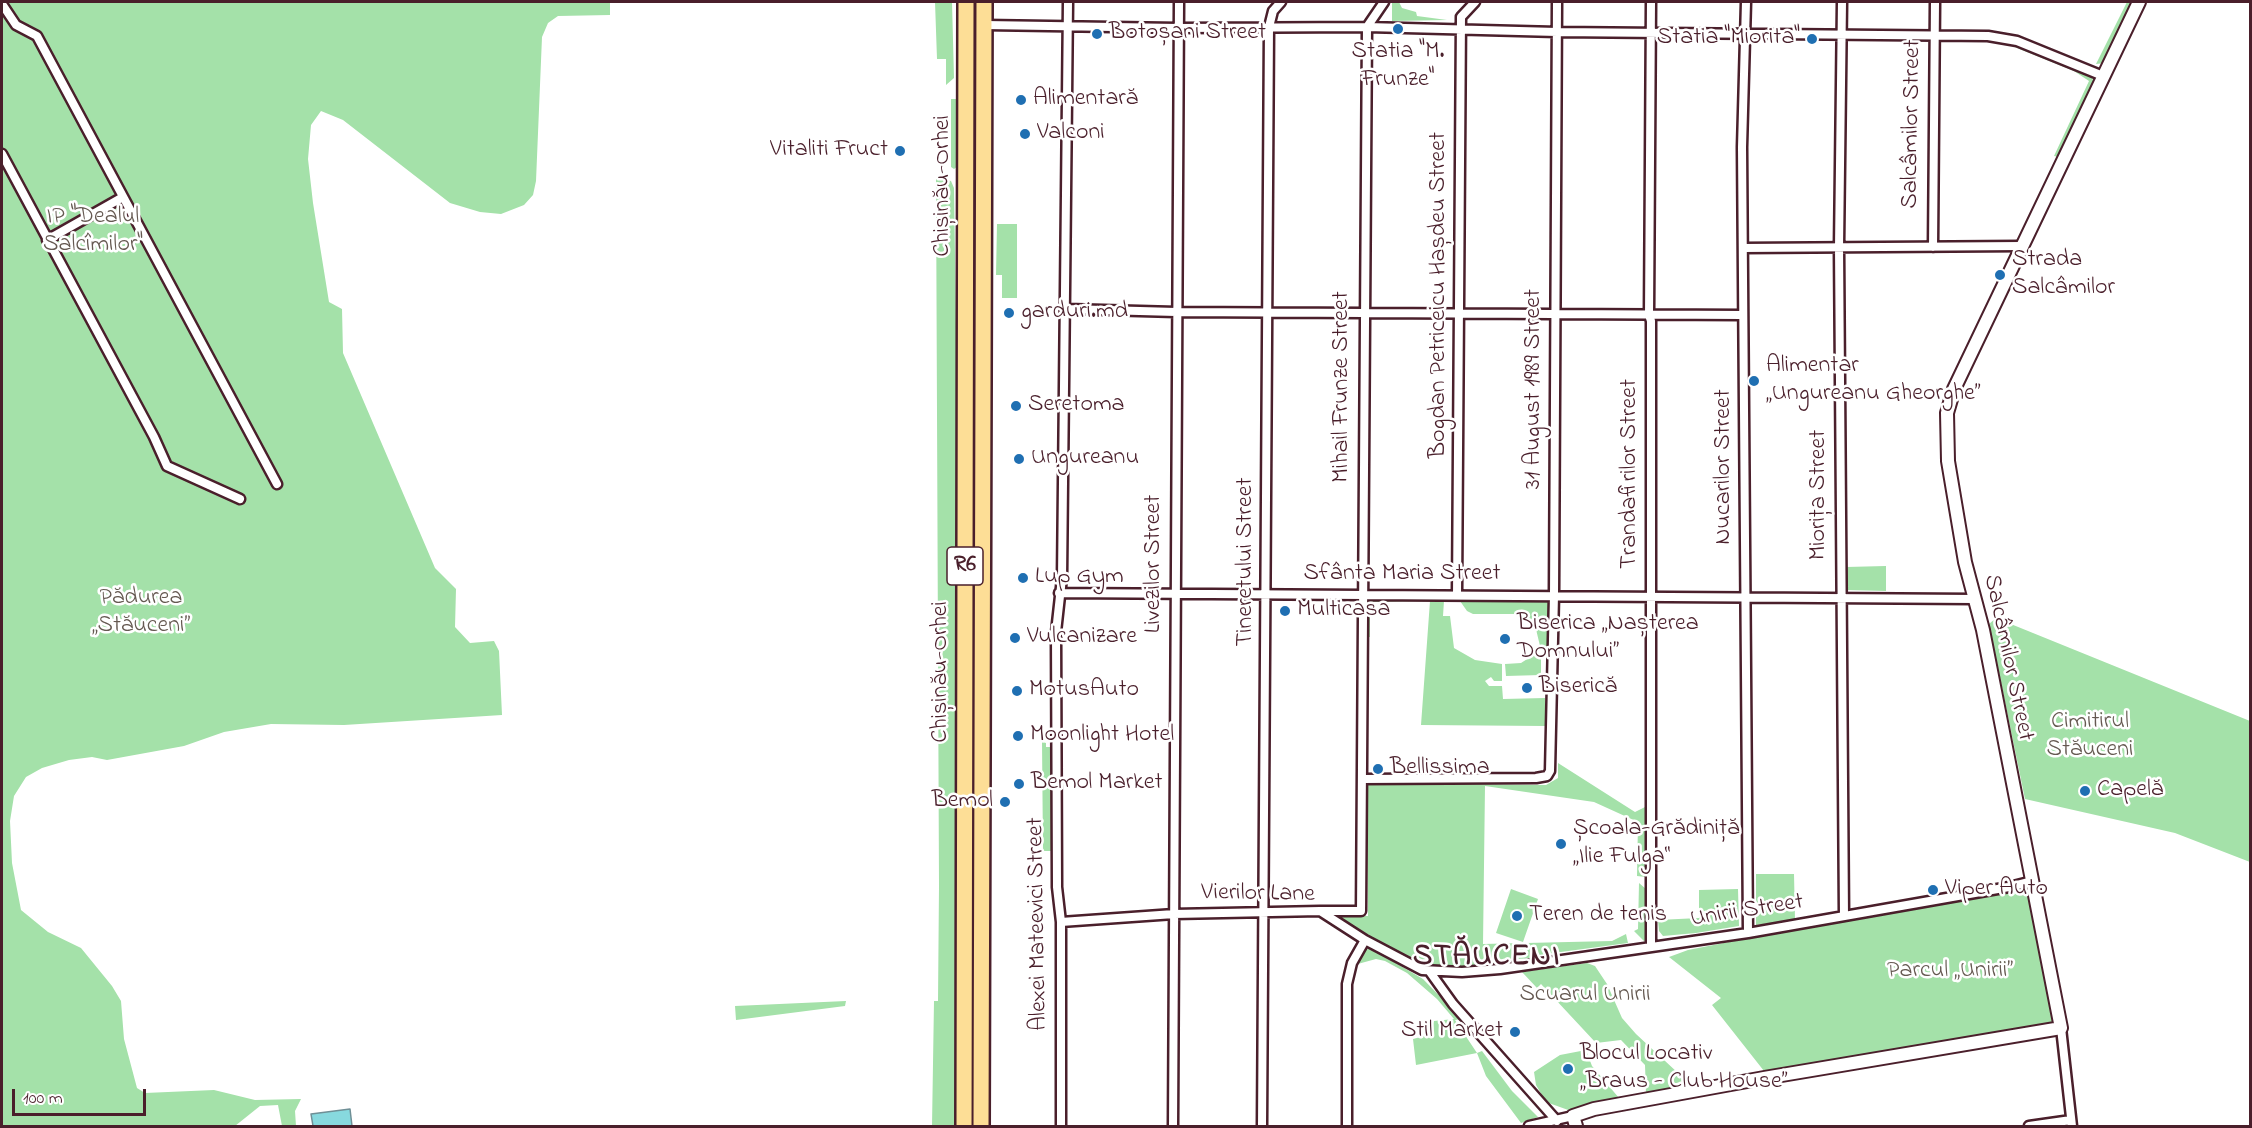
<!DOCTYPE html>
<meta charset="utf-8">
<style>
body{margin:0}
#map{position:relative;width:2252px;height:1128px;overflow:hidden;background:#fff;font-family:"Indie Flower",sans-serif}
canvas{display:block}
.frame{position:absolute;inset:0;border:3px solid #4a1f2b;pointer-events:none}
.scale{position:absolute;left:12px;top:1089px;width:134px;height:27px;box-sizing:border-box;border:3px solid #4a1f2b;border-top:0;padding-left:8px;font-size:18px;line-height:21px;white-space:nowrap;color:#4a1f2b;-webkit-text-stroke:4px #fff;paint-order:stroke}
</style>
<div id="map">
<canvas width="2252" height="1128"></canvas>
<div class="frame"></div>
<div class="scale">100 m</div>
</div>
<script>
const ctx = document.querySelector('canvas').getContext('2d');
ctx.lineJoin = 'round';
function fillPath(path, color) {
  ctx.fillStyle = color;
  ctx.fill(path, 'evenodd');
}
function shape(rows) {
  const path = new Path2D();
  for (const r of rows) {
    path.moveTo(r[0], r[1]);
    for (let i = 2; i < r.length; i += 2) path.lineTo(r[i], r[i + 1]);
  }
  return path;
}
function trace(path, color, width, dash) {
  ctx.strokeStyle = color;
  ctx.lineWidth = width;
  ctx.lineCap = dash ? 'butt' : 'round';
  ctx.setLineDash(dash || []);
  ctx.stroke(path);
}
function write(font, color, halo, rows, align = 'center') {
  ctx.font = font + ' "Indie Flower",sans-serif';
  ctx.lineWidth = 5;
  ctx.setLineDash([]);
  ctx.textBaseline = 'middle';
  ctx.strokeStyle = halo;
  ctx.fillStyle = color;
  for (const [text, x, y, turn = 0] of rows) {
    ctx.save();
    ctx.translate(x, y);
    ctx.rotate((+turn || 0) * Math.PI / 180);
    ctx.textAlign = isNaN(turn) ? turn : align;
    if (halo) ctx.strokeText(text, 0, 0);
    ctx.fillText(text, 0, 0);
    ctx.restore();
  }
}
fillPath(shape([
 [2,2,610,2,610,15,558,16,548,23,542,37,536,181,533,195,524,205,501,214,480,212,450,203,343,120,321,111,311,125,308,159,313,203,329,302,342,309,343,353,435,568,456,589,455,627,470,643,494,641,499,651,502,715,344,725,271,724,224,732,184,746,107,760,92,757,69,760,42,768,26,777,14,796,10,821,12,863,21,910,48,932,81,948,112,986,121,1001,124,1039,137,1088,145,1093,214,1090,255,1100,301,1099,295,1111,296,1126,282,1126,278,1105,260,1106,235,1126,2,1126],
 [935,2,952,2,954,78,946,85,946,59,937,59],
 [1392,2,1399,2,1402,8,1416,12,1417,16,1447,20,1392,21],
 [2127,2,2135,2,2105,63,2096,64],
 [2009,43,2092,77,2094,84,2059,157,2054,156,2089,81,2074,71,2007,44],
 [951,99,957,99,958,166,954,169,951,167],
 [936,177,951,181,954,188,956,324,956,1126,932,1126,934,1001,938,1001,939,886],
 [997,224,1017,224,1017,298,1002,298,1002,275,996,275],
 [1886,566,1886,591,1846,590,1846,567],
 [1371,599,1450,599,1453,602,1444,601,1443,616,1450,616,1454,648,1475,660,1502,664,1502,681,1494,681,1491,677,1485,681,1489,686,1502,686,1503,699,1545,698,1545,726,1421,725,1430,601,1370,602,1370,637,1367,637,1367,602],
 [1462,599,1548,600,1548,674,1546,675,1546,652,1540,646,1535,625,1528,617,1520,614,1473,614,1467,611,1460,601],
 [1996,618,2250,721,2250,862,2175,833,2025,799,1989,624],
 [1535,654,1541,656,1541,675,1506,676,1505,664,1521,663],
 [1042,742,1046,743,1046,747,1051,747,1052,851,1043,851],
 [1558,763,1635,812,1645,807,1646,877,1637,876,1638,822,1594,802,1485,786,1483,944,1612,941,1626,934,1628,943,1531,956,1531,960,1494,964,1491,958,1484,958,1483,966,1430,967,1412,960,1331,914,1368,916,1367,783,1546,785,1558,778],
 [1756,874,1794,874,1795,920,1756,925],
 [1639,883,1646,889,1647,940,1644,941,1634,931,1638,929],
 [1511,889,1538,899,1523,942,1496,933],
 [1738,889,1739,926,1696,933,1663,936,1659,931,1658,920,1699,918,1699,890],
 [2021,889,2028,890,2055,1017,2051,1025,1768,1073,1764,1071,1712,1005,1721,998,1669,957,1688,950,1857,917],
 [1370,948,1423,979,1462,1019,1455,1020,1477,1053,1482,1051,1512,1091,1538,1117,1521,1123,1486,1076,1477,1053,1416,1065,1413,1039,1428,1035,1434,1021,1454,1019,1437,999,1407,973,1385,961,1376,959,1354,965,1362,952],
 [1587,963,1595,966,1607,984,1622,1018,1636,1034,1692,1086,1646,1094,1645,1065,1621,1040,1596,1043,1541,984,1537,988,1522,972],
 [846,1001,845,1006,736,1020,735,1006],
 [1586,1050,1592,1066,1619,1098,1580,1106,1571,1111,1546,1102,1536,1085,1534,1072,1560,1055]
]), '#a4e1a9');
const water = shape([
 [350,1109,352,1126,313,1126,311,1114,350,1109]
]);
fillPath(water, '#87d9de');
trace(water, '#6f8f96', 1.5);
const street = shape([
 [1746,2,1742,147,1748,933],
 [1842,2,1839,247,1844,916],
 [2,4,16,25,37,36,277,484],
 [985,25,1178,28,1367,27,1557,32,1988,36,2017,41,2103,76],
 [2,154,154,437,167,466,240,499],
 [47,240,123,197],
 [1933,247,1935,2],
 [1743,248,2022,246],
 [1067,309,1176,312,1743,315],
 [1059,593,1975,599],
 [1457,595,1461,17,1475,2],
 [1362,779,1536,778,1547,776,1550,771,1554,595,1557,2],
 [1320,911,1361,911,1367,27,1384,2],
 [1061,922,1174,914,1320,911,1365,940,1422,970,1462,972,1500,969,1748,933,2009,887,2033,881],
 [1651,947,1651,321,1649,315,1651,2],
 [1430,972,1453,1004,1557,1121],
 [2061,1028,2072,1126],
 [1061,1126,1061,922,1057,887,1056,632,1062,578,1068,2],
 [1173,1126,1179,2],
 [1262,1126,1269,27,1273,11,1281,2],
 [1347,1126,1347,984,1352,963,1365,940],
 [1529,1126,1573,1116],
 [2029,1126,2071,1120]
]);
const secondary = shape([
 [1576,1126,1573,1116,1594,1109,1764,1078,2061,1028,1983,630,1965,562,1948,461,1947,413,1954,389,2139,2]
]);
const highway = shape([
 [964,1126,966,2],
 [981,1126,984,2]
]);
trace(street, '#4a1f2b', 13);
trace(secondary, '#4a1f2b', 16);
trace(highway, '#4a1f2b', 20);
trace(street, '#fff', 8);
trace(secondary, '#fff', 12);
trace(highway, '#fdde96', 15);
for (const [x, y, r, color] of [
 [1398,29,6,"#1f6fb2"],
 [1097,34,6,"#1f6fb2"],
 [1812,39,6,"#1f6fb2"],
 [1021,100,6,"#1f6fb2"],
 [1025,134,6,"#1f6fb2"],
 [900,151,6,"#1f6fb2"],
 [2000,275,6,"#1f6fb2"],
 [1009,313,6,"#1f6fb2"],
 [1754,381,6,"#1f6fb2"],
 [1016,406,6,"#1f6fb2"],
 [1019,459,6,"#1f6fb2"],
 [1023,578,6,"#1f6fb2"],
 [1285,611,6,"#1f6fb2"],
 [1015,638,6,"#1f6fb2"],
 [1505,639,6,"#1f6fb2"],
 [1527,688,6,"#1f6fb2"],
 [1017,691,6,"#1f6fb2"],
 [1018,736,6,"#1f6fb2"],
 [1378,769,6,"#1f6fb2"],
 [1019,784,6,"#1f6fb2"],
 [2085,791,6,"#1f6fb2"],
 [1005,802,6,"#1f6fb2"],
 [1561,844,6,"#1f6fb2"],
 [1933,890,6,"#1f6fb2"],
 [1517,916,6,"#1f6fb2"],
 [1515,1032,6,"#1f6fb2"],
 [1568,1069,6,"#1f6fb2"]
]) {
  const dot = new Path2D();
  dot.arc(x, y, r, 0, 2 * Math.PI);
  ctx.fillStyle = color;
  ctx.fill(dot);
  trace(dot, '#fff', 2);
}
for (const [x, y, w] of [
 [965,566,36]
]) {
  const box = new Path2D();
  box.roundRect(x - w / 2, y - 19, w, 38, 4.5);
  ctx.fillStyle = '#fff';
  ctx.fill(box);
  trace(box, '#4a1f2b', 1.5);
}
write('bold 22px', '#4a1f2b', null, [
 ["R6",965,566]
]);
write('24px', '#4a1f2b', '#fff', [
 ["Botoșani Street",1109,34],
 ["Statia \"Miorita\"",1800,39,"right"],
 ["Statia \"M.",1398,53,"center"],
 ["Frunze\"",1398,81,"center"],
 ["Alimentară",1033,100],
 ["Valconi",1037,134],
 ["Vitaliti Fruct",888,151,"right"],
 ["Strada",2012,261],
 ["Salcâmilor",2012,289],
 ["garduri.md",1021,313],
 ["Alimentar",1766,367],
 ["„Ungureanu Gheorghe”",1766,395],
 ["Seretoma",1028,406],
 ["Ungureanu",1031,459],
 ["Lup Gym",1035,578],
 ["Multicasa",1297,611],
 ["Biserica „Nașterea",1517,625],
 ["Domnului”",1517,653],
 ["Vulcanizare",1027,638],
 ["Biserică",1539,688],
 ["MotusAuto",1029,691],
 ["Moonlight Hotel",1030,736],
 ["Bellissima",1390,769],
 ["Bemol Market",1031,784],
 ["Capelă",2097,791],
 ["Bemol",993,802,"right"],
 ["Școala-Grădiniță",1573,830],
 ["„Ilie Fulga“",1573,858],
 ["Viper Auto",1945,890],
 ["Teren de tenis",1529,916],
 ["Stil Market",1503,1032,"right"],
 ["Blocul Locativ",1580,1055],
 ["„Braus - Club House”",1580,1083]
], 'left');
write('24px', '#4a1f2b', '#fff', [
 ["Salcâmilor Street",1913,124,-89],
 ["Chișinău-Orhei",944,186,-90],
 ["Bogdan Petriceicu Hașdeu Street",1440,295,-90],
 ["Mihail Frunze Street",1343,387,-90],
 ["31 August 1989 Street",1535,389,-90],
 ["Nucarilor Street",1725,467,-90],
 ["Trandafirilor Street",1631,474,-90],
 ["Miorița Street",1820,495,-90],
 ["Tineretului Street",1247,562,-90],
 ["Livezilor Street",1155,564,-90],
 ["Sfânta Maria Street",1402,575],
 ["Salcâmilor Street",2007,658,78],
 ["Chișinău-Orhei",942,672,-90],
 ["Vierilor Lane",1258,895,1],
 ["Unirii Street",1747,912,-9],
 ["Alexei Mateevici Street",1039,924,-91]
]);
write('24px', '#655951', '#fff', [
 ["IP \"Dealul",93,218],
 ["Salcîmilor\"",93,246],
 ["Pădurea",141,599],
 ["„Stăuceni”",141,627],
 ["Cimitirul",2090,723],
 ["Stăuceni",2090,751],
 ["Parcul „Unirii”",1950,972],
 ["Scuarul Unirii",1585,996]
]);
ctx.letterSpacing = '1.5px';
write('bold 30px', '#4a1f2b', '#fff', [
 ["STĂUCENI",1487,959]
]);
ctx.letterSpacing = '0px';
</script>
